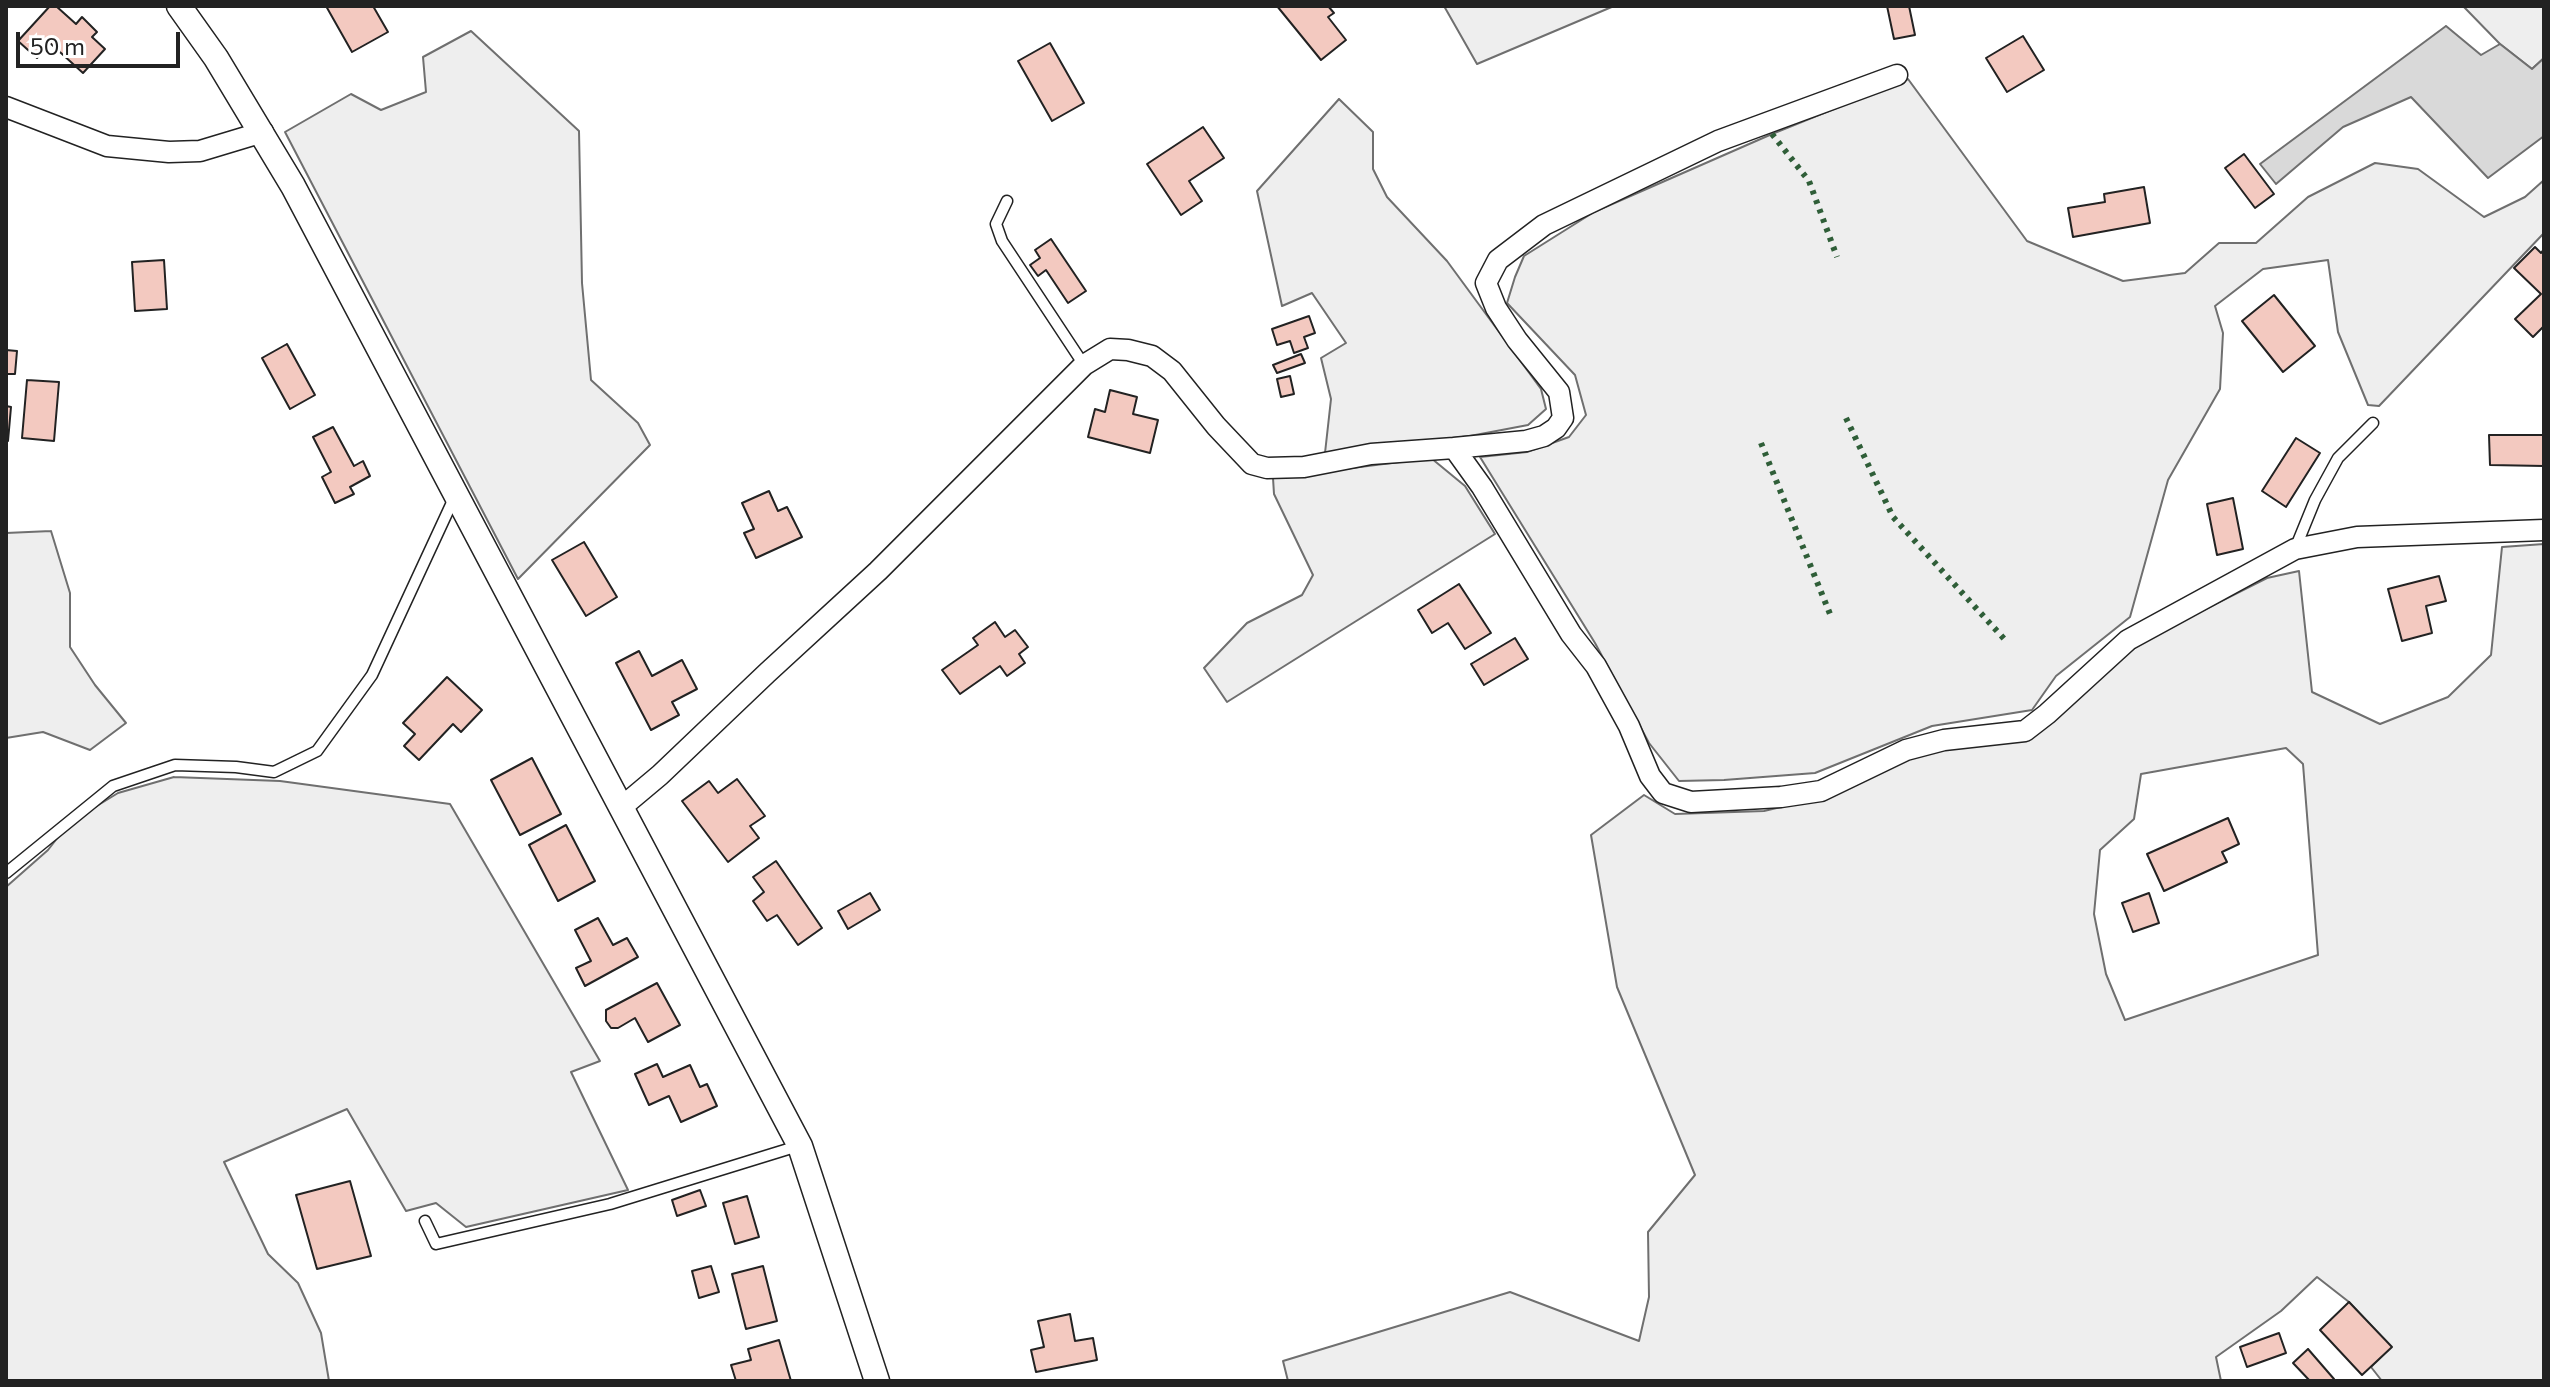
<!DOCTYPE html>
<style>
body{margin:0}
#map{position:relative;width:2550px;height:1387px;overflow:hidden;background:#fff;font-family:Commissioner,sans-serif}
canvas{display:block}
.frame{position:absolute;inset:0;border:8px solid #222;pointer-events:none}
.scale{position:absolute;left:16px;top:32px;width:164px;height:36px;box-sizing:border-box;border:4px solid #222;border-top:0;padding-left:10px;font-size:24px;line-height:28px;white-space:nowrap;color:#222;-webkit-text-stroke:6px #fff;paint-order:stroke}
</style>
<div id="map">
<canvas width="2550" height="1387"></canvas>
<div class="frame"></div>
<div class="scale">50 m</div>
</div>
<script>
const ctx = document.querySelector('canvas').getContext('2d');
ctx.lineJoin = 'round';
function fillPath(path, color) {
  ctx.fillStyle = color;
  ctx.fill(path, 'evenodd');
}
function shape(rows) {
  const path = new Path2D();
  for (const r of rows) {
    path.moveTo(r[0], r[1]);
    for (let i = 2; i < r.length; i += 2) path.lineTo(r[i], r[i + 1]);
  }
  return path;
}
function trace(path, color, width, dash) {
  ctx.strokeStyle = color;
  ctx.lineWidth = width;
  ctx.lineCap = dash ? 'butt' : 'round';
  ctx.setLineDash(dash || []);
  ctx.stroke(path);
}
const green = shape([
 [1444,6,1614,6,1477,64,1444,6],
 [2463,6,2544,6,2544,58,2532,69,2500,44,2463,6],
 [471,31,579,131,582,283,591,380,638,423,650,445,518,579,285,132,351,94,381,110,426,92,423,57,471,31],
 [1908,79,2027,241,2123,281,2185,273,2219,243,2256,243,2308,197,2375,163,2418,169,2484,217,2525,197,2544,180,2544,233,2379,406,2368,405,2338,332,2328,260,2263,269,2215,306,2223,333,2220,389,2168,480,2130,617,2056,676,2032,710,1932,726,1815,773,1724,780,1679,781,1649,743,1595,643,1480,457,1527,452,1569,437,1586,415,1575,375,1507,303,1515,277,1524,256,1594,212,1772,134,1908,79],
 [1339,99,1373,132,1373,169,1387,197,1447,261,1541,389,1546,409,1528,425,1470,436,1325,453,1331,399,1321,358,1346,343,1312,293,1282,306,1257,191,1339,99],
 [1431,458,1465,486,1495,534,1227,702,1204,668,1247,623,1302,595,1313,575,1274,494,1273,478,1431,458],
 [51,531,70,593,70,647,95,685,126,723,90,750,43,732,6,738,6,533,51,531],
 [2544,544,2544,1381,2382,1381,2371,1367,2391,1347,2349,1302,2317,1277,2281,1311,2216,1357,2221,1381,1288,1381,1283,1361,1510,1292,1639,1341,1649,1297,1648,1232,1695,1175,1617,987,1591,835,1644,795,1675,814,1764,811,1819,798,1919,753,2020,739,2146,639,2267,578,2299,571,2312,692,2380,724,2448,697,2491,655,2502,547,2544,544],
 [2286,748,2303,764,2318,955,2125,1020,2106,974,2094,914,2100,850,2134,819,2141,774,2286,748],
 [174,777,280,781,450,804,600,1061,571,1072,628,1190,466,1227,436,1203,406,1211,347,1109,224,1162,268,1254,298,1283,321,1333,329,1381,6,1381,6,887,48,850,69,823,118,793,174,777]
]);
fillPath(green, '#eee');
trace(green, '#6f6f6f', 2);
const water = shape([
 [2446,26,2481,55,2500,44,2532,69,2544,58,2544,136,2488,178,2411,97,2343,127,2276,184,2260,164,2446,26]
]);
fillPath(water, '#d9d9d9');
trace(water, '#6f6f6f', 2);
const building = shape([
 [50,6,56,6,76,24,82,17,97,32,92,37,105,49,83,73,50,43,37,58,18,41,50,6],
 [326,6,373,6,388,32,352,52,326,6],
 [1277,6,1328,6,1334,13,1328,17,1346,40,1321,60,1277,6],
 [1887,6,1909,6,1915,35,1894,39,1887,6],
 [2023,36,2044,70,2007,92,1986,58,2023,36],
 [1050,43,1084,103,1052,121,1018,61,1050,43],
 [1203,127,1224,158,1189,181,1202,201,1181,215,1147,164,1203,127],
 [2244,154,2274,194,2255,208,2225,168,2244,154],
 [2144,187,2150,223,2073,237,2068,208,2105,202,2104,194,2144,187],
 [1051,239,1086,291,1068,303,1046,270,1038,276,1030,265,1040,258,1035,250,1051,239],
 [2535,247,2541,253,2544,249,2544,326,2533,337,2515,319,2541,294,2514,268,2535,247],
 [164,260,167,309,135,311,132,262,164,260],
 [2274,295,2315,346,2283,372,2242,321,2274,295],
 [1309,316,1315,333,1304,337,1308,348,1294,353,1290,341,1277,345,1272,329,1309,316],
 [287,344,315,395,290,409,262,358,287,344],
 [6,350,17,351,15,374,6,374,6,350],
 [1301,354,1305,363,1277,373,1273,365,1301,354],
 [1290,376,1294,394,1281,397,1277,379,1290,376],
 [27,380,59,382,54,441,22,438,27,380],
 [1110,390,1137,397,1133,414,1158,420,1150,453,1088,437,1095,409,1105,412,1110,390],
 [6,406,11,407,8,441,6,440,6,406],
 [333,427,354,466,363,461,370,476,350,487,354,494,335,503,322,477,331,472,313,437,333,427],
 [2489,435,2544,435,2544,466,2490,465,2489,435],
 [2296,438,2320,453,2286,507,2262,491,2296,438],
 [769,491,778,511,787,507,802,537,756,558,744,533,754,529,742,503,769,491],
 [2233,498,2243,549,2217,555,2207,504,2233,498],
 [584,542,617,597,586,616,552,560,584,542],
 [2439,576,2446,601,2426,606,2432,633,2402,641,2388,589,2439,576],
 [1459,584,1491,633,1465,649,1448,623,1432,633,1418,610,1459,584],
 [995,622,1005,637,1015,630,1028,647,1019,654,1025,663,1007,676,1000,666,960,694,942,670,978,645,973,638,995,622],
 [1515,638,1528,659,1484,685,1471,664,1515,638],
 [639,651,652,676,682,660,697,689,672,702,679,715,651,730,616,663,639,651],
 [447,677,482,710,461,732,453,724,419,760,404,746,415,734,403,723,447,677],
 [532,758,561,814,520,835,491,780,532,758],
 [737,779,765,816,750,826,759,838,728,862,682,801,709,781,718,793,737,779],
 [2228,818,2239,844,2222,852,2227,862,2164,891,2147,854,2228,818],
 [566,825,595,881,558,901,529,845,566,825],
 [776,861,822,928,798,945,777,915,767,921,753,901,764,892,753,877,776,861],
 [870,893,880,910,848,929,838,911,870,893],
 [2149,893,2159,923,2133,932,2122,903,2149,893],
 [598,918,613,945,627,938,638,957,585,986,576,968,591,961,575,930,598,918],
 [657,983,680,1025,648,1042,635,1018,618,1028,611,1028,606,1021,606,1010,657,983],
 [657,1064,663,1077,690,1065,700,1087,707,1084,717,1106,681,1122,669,1096,649,1105,635,1074,657,1064],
 [350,1181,371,1256,317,1269,296,1195,350,1181],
 [700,1190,706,1206,677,1216,672,1200,700,1190],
 [747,1196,759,1237,735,1244,723,1203,747,1196],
 [711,1266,719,1292,699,1298,692,1271,711,1266],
 [763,1266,777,1321,746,1329,732,1274,763,1266],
 [2349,1302,2392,1347,2362,1375,2320,1330,2349,1302],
 [1070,1314,1075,1341,1093,1338,1097,1360,1036,1372,1031,1350,1044,1347,1038,1321,1070,1314],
 [2279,1333,2286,1353,2247,1367,2240,1347,2279,1333],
 [779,1340,791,1381,736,1381,731,1365,751,1360,748,1349,779,1340],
 [2308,1349,2334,1379,2331,1381,2310,1381,2293,1363,2308,1349]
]);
fillPath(building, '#f3c9c0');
trace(building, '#222', 2);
const service = shape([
 [1007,201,996,224,1002,241,1084,365],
 [2295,549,2315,500,2338,458,2373,423],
 [6,873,113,786,175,765,236,767,274,772,317,751,372,675,455,496],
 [425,1221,436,1244,610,1204,798,1146]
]);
const minor = shape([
 [6,107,107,146,169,152,200,151,263,132],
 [1454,448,1526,441,1544,436,1556,428,1563,418,1559,392,1517,340,1496,308,1486,283,1498,260,1544,225,1718,141,1897,75],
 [623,806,660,775,767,673,878,571,1084,365,1110,349,1128,350,1152,356,1172,371,1216,426,1252,464,1267,468,1304,467,1371,454,1454,448,1482,487,1571,634,1596,666,1629,726,1650,776,1663,793,1691,802,1781,797,1821,791,1906,750,1944,740,2025,731,2047,714,2128,640,2295,549,2357,537,2544,530]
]);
const tertiary = shape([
 [179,6,216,58,293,186,800,1146,877,1381]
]);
trace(service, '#222', 13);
trace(minor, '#222', 23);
trace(tertiary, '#222', 27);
trace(service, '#fff', 10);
trace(minor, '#fff', 20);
trace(tertiary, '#fff', 24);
trace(shape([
 [1772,134,1809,181,1837,257],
 [1846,418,1893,517,2007,642],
 [1761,443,1830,614]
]), '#2f5e38', 6, [4, 6]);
</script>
